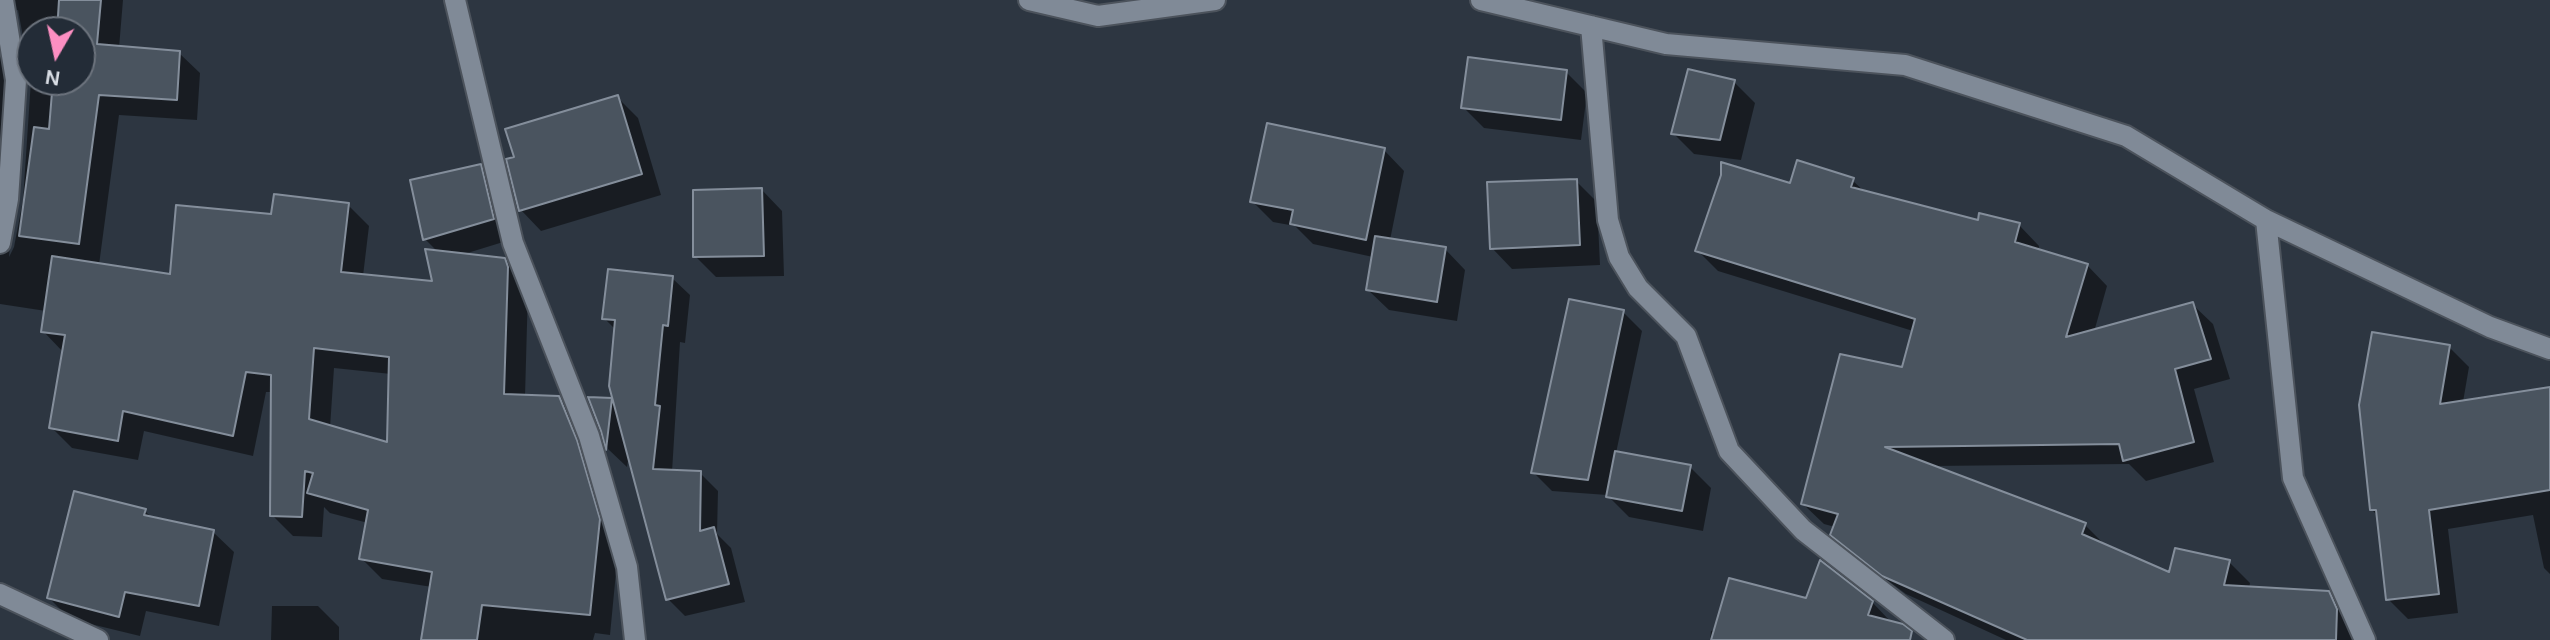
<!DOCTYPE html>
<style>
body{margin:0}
#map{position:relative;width:2550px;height:640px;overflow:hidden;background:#2d3641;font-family:Karla,sans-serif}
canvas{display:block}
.north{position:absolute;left:16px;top:16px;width:80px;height:80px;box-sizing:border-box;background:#232c37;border:2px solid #6c737d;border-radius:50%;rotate:189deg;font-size:22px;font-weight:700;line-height:32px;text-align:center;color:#d9dee5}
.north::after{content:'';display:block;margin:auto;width:28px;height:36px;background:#fc8fc2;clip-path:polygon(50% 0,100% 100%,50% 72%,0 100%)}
</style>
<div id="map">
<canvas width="2550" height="640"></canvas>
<div class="north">N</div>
</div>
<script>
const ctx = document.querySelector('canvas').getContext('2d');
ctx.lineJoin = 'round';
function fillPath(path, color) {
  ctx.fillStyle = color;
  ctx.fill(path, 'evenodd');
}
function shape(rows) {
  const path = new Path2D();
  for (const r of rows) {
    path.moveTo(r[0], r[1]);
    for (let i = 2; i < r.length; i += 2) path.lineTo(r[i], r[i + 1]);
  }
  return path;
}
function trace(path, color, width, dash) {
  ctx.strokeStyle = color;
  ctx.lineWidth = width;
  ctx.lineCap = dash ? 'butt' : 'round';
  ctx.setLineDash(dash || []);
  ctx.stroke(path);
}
fillPath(shape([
 [0,0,123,0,119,48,179,53,200,73,197,120,119,115,99,265,172,276,273,216,348,205,369,226,363,276,434,283,439,253,425,239,480,167,501,187,513,239,461,255,504,260,525,281,528,289,525,397,558,398,580,419,619,541,610,635,595,633,593,640,423,640,432,587,382,579,361,558,368,523,330,513,324,507,322,537,293,536,272,515,273,392,266,392,253,456,144,431,138,460,72,448,51,427,64,353,43,331,46,311,0,304],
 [18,10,31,80,23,200,14,247,9,257,23,103,15,11],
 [32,32,80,32,80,80,32,80],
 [334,368,391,374,389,445,330,428],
 [1566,72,1587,93,1581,140,1484,128,1463,107],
 [1734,82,1755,103,1741,160,1694,154,1673,133],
 [618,98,638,118,661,195,541,231,521,210],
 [1384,150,1404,171,1390,240,1445,249,1465,270,1457,321,1389,310,1368,290,1373,257,1313,244,1295,226,1273,222,1252,201],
 [1852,180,1866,193,1979,223,2019,225,2039,246,2038,251,2087,265,2107,286,2094,332,2192,304,2213,324,2230,379,2194,389,2214,462,2146,481,2129,464,1932,466,2085,525,2106,546,2170,575,2229,562,2250,583,2249,588,2328,593,2349,614,2361,640,2006,640,1906,594,1853,555,1832,534,1835,527,1824,524,1803,504,1904,369,1913,331,1718,271,1697,250,1791,186],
 [1576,181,1597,202,1600,265,1512,269,1492,248],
 [762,190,782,211,784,276,716,277,695,256],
 [672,278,690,295,685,343,680,342,672,472,700,473,718,491,717,534,731,548,745,602,685,616,668,599,629,454,627,467,608,449,591,399,611,400,616,405,616,330,604,318],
 [1623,312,1642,331,1616,453,1690,467,1711,488,1703,531,1629,517,1607,495,1552,491,1534,473],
 [2449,347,2469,367,2463,402,2550,389,2550,574,2544,568,2533,515,2448,529,2458,613,2408,619,2388,599,2378,516,2372,510],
 [145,511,153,519,213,532,234,552,219,626,146,611,140,636,70,619,49,598],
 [1807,601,1872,602,1891,622,1884,640,1710,640,1711,631],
 [272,606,318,606,339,627,339,640,271,640]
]), '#0007');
const building = shape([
 [59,0,101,0,97,44,180,51,177,100,99,95,79,244,19,236,34,127,49,129,53,80,80,80,80,32,57,32,59,0],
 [1468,57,1567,70,1561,120,1461,108,1468,57],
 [1688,69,1735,80,1720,140,1671,134,1688,69],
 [618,95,642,174,519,211,506,159,514,157,505,129,618,95],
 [1267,123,1385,148,1366,240,1290,224,1293,210,1250,202,1267,123],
 [1797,160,1854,178,1851,187,1978,220,1979,213,2020,223,2015,242,2088,264,2066,337,2193,302,2211,359,2175,369,2194,442,2123,461,2119,444,1885,447,2086,523,2082,534,2169,572,2175,548,2230,560,2224,585,2329,591,2337,609,2336,640,2027,640,1882,576,1830,535,1838,514,1801,504,1840,354,1902,367,1915,319,1695,251,1721,175,1721,162,1790,183,1797,160],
 [481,164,494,219,423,240,410,180,481,164],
 [1577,179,1580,245,1490,249,1487,182,1577,179],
 [762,188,764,256,693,257,693,190,762,188],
 [274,194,349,203,341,272,432,281,425,249,505,258,508,267,504,394,559,396,577,440,600,519,590,615,482,605,477,640,421,640,432,572,359,559,368,510,307,493,313,473,305,471,302,517,270,516,271,375,246,372,233,436,123,411,118,441,49,428,65,335,41,332,52,256,170,274,176,205,271,214,274,194],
 [314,348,389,357,387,442,309,419,314,348],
 [1375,236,1446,247,1437,302,1366,290,1375,236],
 [608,269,673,276,668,326,663,325,655,405,660,406,653,469,701,471,700,531,714,527,729,584,666,600,609,386,615,320,602,319,608,269],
 [1569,299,1624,310,1588,480,1531,473,1569,299],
 [2372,332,2450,345,2440,404,2550,387,2550,490,2429,510,2439,594,2386,600,2376,510,2370,510,2359,405,2372,332],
 [588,397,612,398,606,450,601,431,588,397],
 [1615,451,1691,465,1682,511,1606,497,1615,451],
 [74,491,146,509,144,515,214,530,199,606,125,592,119,617,47,598,74,491],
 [1820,560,1873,601,1868,615,1903,624,1912,631,1910,640,1711,640,1729,578,1806,598,1820,560]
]);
fillPath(building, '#4a545f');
trace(building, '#848e9b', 2);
const minor = shape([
 [455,0,513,243,589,436,627,567,635,640],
 [1029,0,1098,16,1215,0],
 [1481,0,1666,44,1905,65,2126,136,2266,220,2490,327,2550,349],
 [1591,26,1608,220,1619,257,1638,288,1686,336,1729,451,1803,530,1944,640],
 [2266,220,2293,478,2365,640],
 [0,243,8,199,16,80,3,0],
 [0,594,98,640]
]);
trace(minor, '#4c535c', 24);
trace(minor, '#808a97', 20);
</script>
